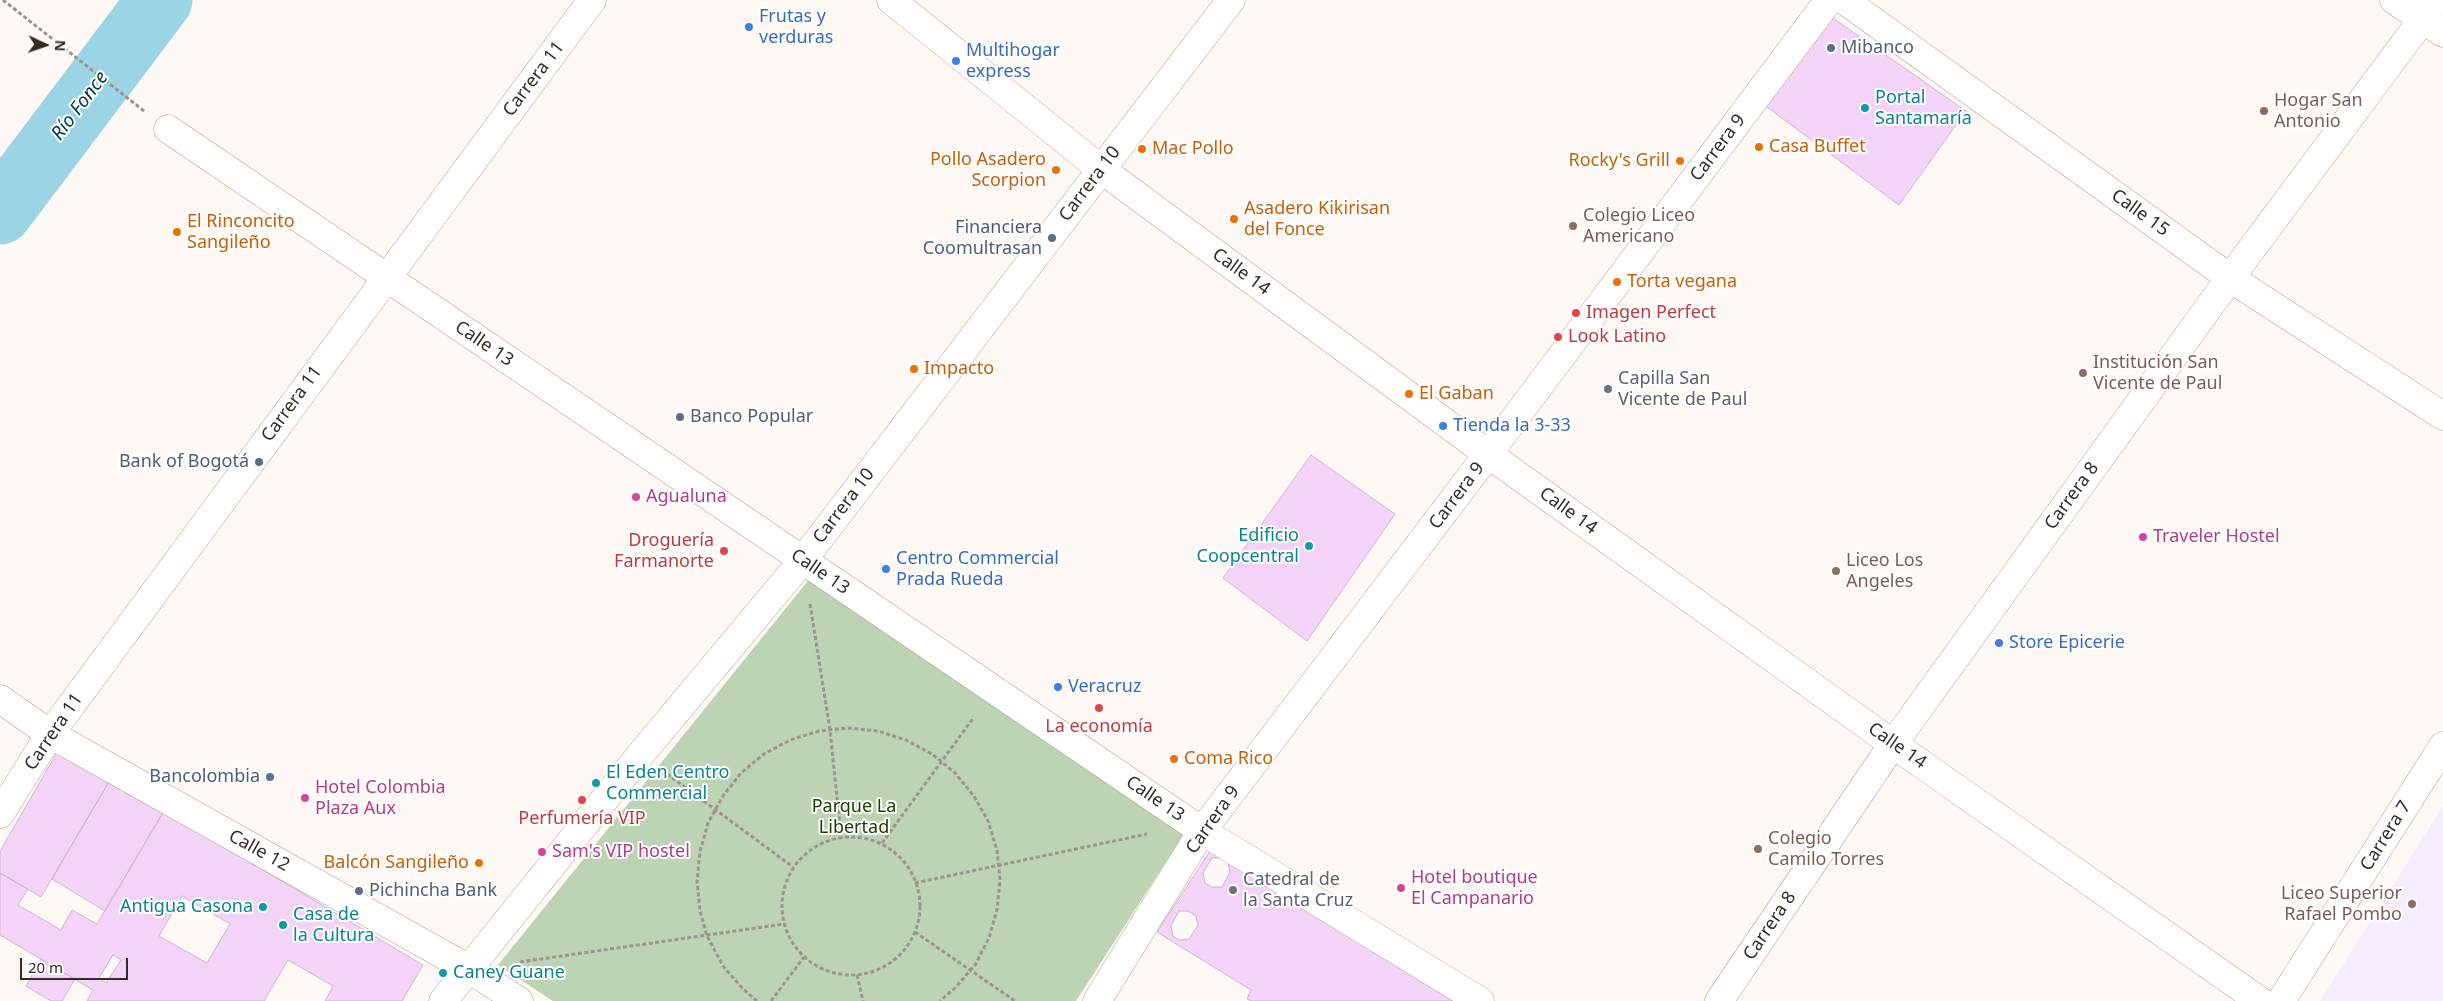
<!DOCTYPE html>
<meta charset="utf-8">
<style>
body{margin:0}
#map{position:relative;width:2443px;height:1001px;overflow:hidden;background:#fff9f5;font-family:"Noto Sans",sans-serif}
canvas{display:block}
.north{position:absolute;left:20px;top:20px;width:50px;height:50px;-webkit-text-stroke:4px #fff;paint-order:stroke;rotate:93deg;font-size:14px;font-weight:700;line-height:20px;text-align:center;color:#352b22}
.north::after{content:'';display:block;margin:auto;width:18px;height:22px;background:#352b22;clip-path:polygon(50% 0,100% 100%,50% 72%,0 100%)}
.scale{position:absolute;left:20px;top:958px;width:108px;height:22px;box-sizing:border-box;border:2px solid #352b22;border-top:0;padding-left:6px;font-size:15px;line-height:18px;white-space:nowrap;color:#352b22;-webkit-text-stroke:4px #fff;paint-order:stroke}
</style>
<div id="map">
<canvas width="2443" height="1001"></canvas>
<div class="north">N</div>
<div class="scale">20 m</div>
</div>
<script>
const ctx = document.querySelector('canvas').getContext('2d');
ctx.lineJoin = 'round';
function fillPath(path, color) {
  ctx.fillStyle = color;
  ctx.fill(path, 'evenodd');
}
function shape(rows) {
  const path = new Path2D();
  for (const r of rows) {
    if (r.length === 3) {
      path.moveTo(r[0] + r[2], r[1]);
      path.arc(r[0], r[1], r[2], 0, 2 * Math.PI);
      continue;
    }
    path.moveTo(r[0], r[1]);
    for (let i = 2; i < r.length; i += 2) path.lineTo(r[i], r[i + 1]);
  }
  return path;
}
function trace(path, color, width, dash) {
  ctx.strokeStyle = color;
  ctx.lineWidth = width;
  ctx.lineCap = dash ? 'butt' : 'round';
  ctx.setLineDash(dash || []);
  ctx.stroke(path);
}
function write(font, color, halo, rows, align = 'center') {
  ctx.font = font + ' "Noto Sans",sans-serif';
  ctx.lineWidth = 4;
  ctx.setLineDash([]);
  ctx.textBaseline = 'middle';
  ctx.strokeStyle = halo;
  ctx.fillStyle = color;
  for (const [text, x, y, turn = 0] of rows) {
    ctx.save();
    ctx.translate(x, y);
    ctx.rotate((+turn || 0) * Math.PI / 180);
    ctx.textAlign = isNaN(turn) ? turn : align;
    if (halo) ctx.strokeText(text, 0, 0);
    ctx.fillText(text, 0, 0);
    ctx.restore();
  }
}
fillPath(shape([
 [2443,806,2443,1001,2320,1001]
]), '#f5ecfd');
fillPath(shape([
 [815,572,1186,831,1076,1001,553,1001,498,965]
]), '#bcd3b4');
trace(shape([
 [0,212,160,0]
]), '#9bd4e4', 65);
const building = shape([
 [1830,16,1966,111,1899,205,1763,104,1830,16],
 [1311,455,1395,514,1307,641,1223,578,1311,455],
 [59,749,110,780,41,897,0,873,0,851,59,749],
 [110,780,164,811,105,911,52,879,110,780],
 [164,811,423,965,402,1001,325,1001,333,986,288,960,264,1001,87,1001,93,990,0,935,0,873,28,889,18,905,61,930,72,910,97,924,164,811],
 [182,896,230,924,207,963,159,936,182,896],
 [113,955,121,960,106,983,99,978,113,955],
 [1212,848,1460,1001,1251,1001,1247,999,1251,990,1157,932,1212,848],
 [1212,858,1221,858,1228,863,1230,872,1222,887,1212,887,1205,883,1203,873,1212,858],
 [1179,911,1188,911,1196,916,1198,925,1189,939,1179,940,1173,936,1171,926,1179,911],
 [41,959,75,979,62,1001,51,1001,26,986,41,959]
]);
fillPath(building, '#f4d3f9');
trace(building, '#ccb6cf', 1);
const pedestrian = shape([
 [0,699,50,734,469,969,519,1001]
]);
const minor = shape([
 [891,0,1102,170,1488,454,1893,744,2260,1001],
 [168,129,1202,831,1480,1001],
 [0,814,50,734,592,0],
 [443,1001,641,754,803,560,1231,0],
 [1097,1001,1202,831,1488,454,1829,0],
 [1719,1001,1893,744,2230,278,2437,0],
 [2281,1001,2443,746]
]);
const tertiary = shape([
 [1844,0,2230,278,2443,416],
 [2394,0,2443,33]
]);
trace(pedestrian, '#b89f8a', 29);
trace(minor, '#b89f8a', 29);
trace(tertiary, '#b89f8a', 29);
trace(shape([
 [3,0,144,111],
 [810,604,830,730,841,836],
 [667,774,793,867],
 [851,906,69],
 [882,843,974,717],
 [915,883,1147,834],
 [915,932,1015,1001],
 [520,962,784,924],
 [857,975,863,1001],
 [757,1001,743,989,723,966,707,936,700,911,697,881,700,852,708,823,723,796,741,773,764,754,790,740,819,731,848,728,878,731,906,740,932,754,955,773,974,796,988,821,997,850,1000,880,997,910,989,938,975,965,956,987,940,1001],
 [771,1001,804,957]
]), '#9c948d', 3, [4, 2.5]);
trace(pedestrian, '#fff', 28);
trace(minor, '#fff', 28);
trace(tertiary, '#fff', 28);
for (const [x, y, r, color] of [
 [749,27,5,"#3f7fe0"],
 [1831,48,5,"#5c6f8a"],
 [956,61,5,"#3f7fe0"],
 [1865,108,5,"#0f9aa8"],
 [2264,111,5,"#8d6e63"],
 [1759,147,5,"#e8710a"],
 [1142,149,5,"#e8710a"],
 [1680,161,5,"#e8710a"],
 [1056,170,5,"#e8710a"],
 [1234,219,5,"#e8710a"],
 [1573,226,5,"#8d6e63"],
 [177,232,5,"#e8710a"],
 [1052,238,5,"#5c6f8a"],
 [1617,282,5,"#e8710a"],
 [1576,313,5,"#e0444e"],
 [1558,337,5,"#e0444e"],
 [914,369,5,"#e8710a"],
 [2083,373,5,"#8d6e63"],
 [1608,389,5,"#6b7280"],
 [1409,394,5,"#e8710a"],
 [680,417,5,"#5c6f8a"],
 [1443,426,5,"#3f7fe0"],
 [259,462,5,"#5c6f8a"],
 [636,497,5,"#d1479c"],
 [2143,537,5,"#d1479c"],
 [1309,546,5,"#0f9aa8"],
 [724,551,5,"#e0444e"],
 [886,569,5,"#3f7fe0"],
 [1836,571,5,"#8d6e63"],
 [1999,643,5,"#3f7fe0"],
 [1058,687,5,"#3f7fe0"],
 [1099,708,5,"#e0444e"],
 [1174,759,5,"#e8710a"],
 [270,777,5,"#5c6f8a"],
 [596,783,5,"#0f9aa8"],
 [305,798,5,"#d1479c"],
 [582,800,5,"#e0444e"],
 [1758,849,5,"#8d6e63"],
 [542,852,5,"#d1479c"],
 [479,863,5,"#e8710a"],
 [1401,888,5,"#d1479c"],
 [1233,890,5,"#6b7280"],
 [359,891,5,"#5c6f8a"],
 [2412,904,5,"#8d6e63"],
 [263,907,5,"#0f9aa8"],
 [283,925,5,"#0f9aa8"],
 [443,973,5,"#0f9aa8"]
]) {
  const dot = new Path2D();
  dot.arc(x, y, r, 0, 2 * Math.PI);
  ctx.fillStyle = color;
  ctx.fill(dot);
  trace(dot, '#fff', 2);
}
write('18px', '#366cbe', '#fff', [
 ["Frutas y",759,17],
 ["verduras",759,38],
 ["Multihogar",966,51],
 ["express",966,72],
 ["Tienda la 3-33",1453,426],
 ["Centro Commercial",896,559],
 ["Prada Rueda",896,580],
 ["Store Epicerie",2009,643],
 ["Veracruz",1068,687]
], 'left');
write('18px', '#4e5e75', '#fff', [
 ["Mibanco",1841,48],
 ["Financiera",1042,228,"right"],
 ["Coomultrasan",1042,249,"right"],
 ["Banco Popular",690,417],
 ["Bank of Bogotá",249,462,"right"],
 ["Bancolombia",260,777,"right"],
 ["Pichincha Bank",369,891]
], 'left');
write('18px', '#352b22', '#fff', [
 ["Carrera 11",534,79,-53],
 ["Carrera 9",1718,148,-53],
 ["Carrera 10",1090,184,-53],
 ["Calle 15",2140,213,36],
 ["Calle 14",1241,272,36],
 ["Calle 13",484,344,34],
 ["Carrera 11",292,404,-54],
 ["Carrera 9",1457,496,-53],
 ["Carrera 8",2072,496,-54],
 ["Carrera 10",844,506,-53],
 ["Calle 14",1568,511,36],
 ["Calle 13",820,572,34],
 ["Carrera 11",54,732,-56],
 ["Calle 14",1897,746,35],
 ["Calle 13",1155,799,34],
 ["Carrera 9",1213,820,-55],
 ["Carrera 7",2386,836,-58],
 ["Calle 12",259,851,29],
 ["Carrera 8",1770,926,-56]
]);
write('18px', '#0d838f', '#fff', [
 ["Portal",1875,98],
 ["Santamaría",1875,119],
 ["Edificio",1299,536,"right"],
 ["Coopcentral",1299,557,"right"],
 ["El Eden Centro",606,773],
 ["Commercial",606,794],
 ["Antigua Casona",253,907,"right"],
 ["Casa de",293,915],
 ["la Cultura",293,936],
 ["Caney Guane",453,973]
], 'left');
write('18px', '#785e54', '#fff', [
 ["Hogar San",2274,101],
 ["Antonio",2274,122],
 ["Colegio Liceo",1583,216],
 ["Americano",1583,237],
 ["Institución San",2093,363],
 ["Vicente de Paul",2093,384],
 ["Liceo Los",1846,561],
 ["Angeles",1846,582],
 ["Colegio",1768,839],
 ["Camilo Torres",1768,860],
 ["Liceo Superior",2402,894,"right"],
 ["Rafael Pombo",2402,915,"right"]
], 'left');
write('18px', '#c56008', '#fff', [
 ["Casa Buffet",1769,147],
 ["Mac Pollo",1152,149],
 ["Pollo Asadero",1046,160,"right"],
 ["Scorpion",1046,181,"right"],
 ["Rocky's Grill",1670,161,"right"],
 ["Asadero Kikirisan",1244,209],
 ["del Fonce",1244,230],
 ["El Rinconcito",187,222],
 ["Sangileño",187,243],
 ["Torta vegana",1627,282],
 ["Impacto",924,369],
 ["El Gaban",1419,394],
 ["Coma Rico",1184,759],
 ["Balcón Sangileño",469,863,"right"]
], 'left');
write('18px', '#be3a42', '#fff', [
 ["Imagen Perfect",1586,313],
 ["Look Latino",1568,337],
 ["Droguería",714,541,"right"],
 ["Farmanorte",714,562,"right"],
 ["La economía",1099,727,"center"],
 ["Perfumería VIP",582,819,"center"]
], 'left');
write('18px', '#5b616d', '#fff', [
 ["Capilla San",1618,379],
 ["Vicente de Paul",1618,400],
 ["Catedral de",1243,880],
 ["la Santa Cruz",1243,901]
], 'left');
write('18px', '#b23c85', '#fff', [
 ["Agualuna",646,497],
 ["Traveler Hostel",2153,537],
 ["Hotel Colombia",315,788],
 ["Plaza Aux",315,809],
 ["Sam's VIP hostel",552,852],
 ["Hotel boutique",1411,878],
 ["El Campanario",1411,899]
], 'left');
write('18px', '#1b4007', '#fff', [
 ["Parque La",854,807],
 ["Libertad",854,828]
]);
write('italic 19px', '#013843', '#fff', [
 ["Río Fonce",80,106,-53]
]);
</script>
